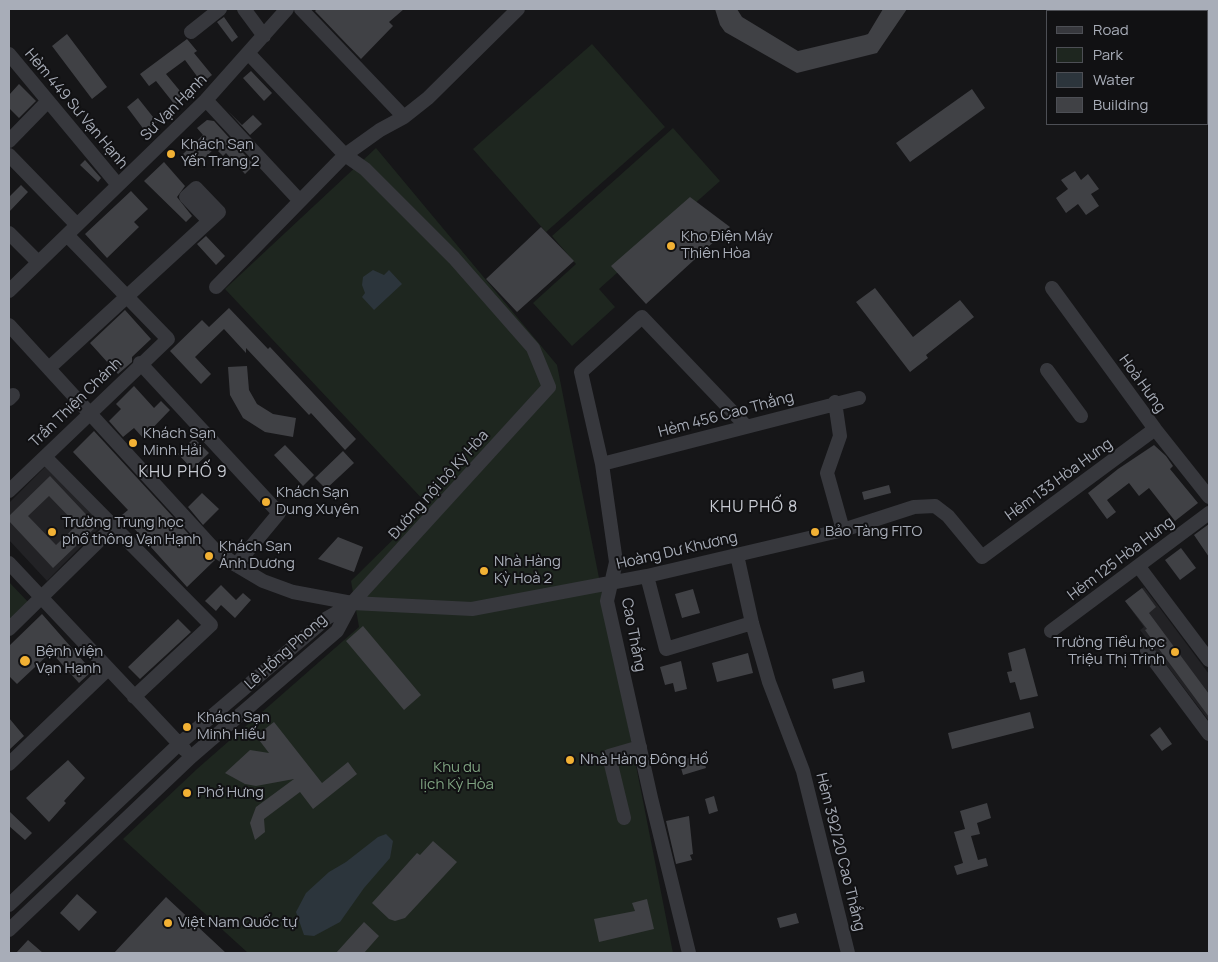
<!DOCTYPE html>
<meta charset="utf-8">
<style>
body{margin:0}
#map{position:relative;width:1218px;height:962px;overflow:hidden;background:#161618;font-family:Manrope,sans-serif}
canvas{display:block}
.frame{position:absolute;inset:0;border:10px solid #a8adb8;pointer-events:none}
.legend{position:absolute;left:1046px;top:10px;width:162px;height:115px;box-sizing:border-box;background:#111113;border:1px solid #4d4f55;margin:0;padding:6px 9px;list-style:none;font-size:15px;color:#a8adb8}
.legend li{display:flex;align-items:center;gap:10px;height:25px}
.legend b{width:25px;border:1px solid #4d4f55}
</style>
<div id="map">
<canvas width="1218" height="962"></canvas>
<div class="frame"></div>
<ul class="legend">
<li><b style="height:6px;background:#37383d"></b>Road</li>
<li><b style="height:14px;background:#1e261f"></b>Park</li>
<li><b style="height:14px;background:#2c353c"></b>Water</li>
<li><b style="height:14px;background:#404145"></b>Building</li>
</ul>
</div>
<script>
const ctx = document.querySelector('canvas').getContext('2d');
ctx.lineJoin = 'round';
function fillPath(path, color) {
  ctx.fillStyle = color;
  ctx.fill(path, 'evenodd');
}
function shape(rows) {
  const path = new Path2D();
  for (const r of rows) {
    path.moveTo(r[0], r[1]);
    for (let i = 2; i < r.length; i += 2) path.lineTo(r[i], r[i + 1]);
  }
  return path;
}
function trace(path, color, width, dash) {
  ctx.strokeStyle = color;
  ctx.lineWidth = width;
  ctx.lineCap = dash ? 'butt' : 'round';
  ctx.setLineDash(dash || []);
  ctx.stroke(path);
}
function write(font, color, halo, rows, align = 'center') {
  ctx.font = font + ' Manrope,sans-serif';
  ctx.lineWidth = 4;
  ctx.setLineDash([]);
  ctx.textBaseline = 'middle';
  ctx.strokeStyle = halo;
  ctx.fillStyle = color;
  for (const [text, x, y, turn = 0] of rows) {
    ctx.save();
    ctx.translate(x, y);
    ctx.rotate((+turn || 0) * Math.PI / 180);
    ctx.textAlign = isNaN(turn) ? turn : align;
    if (halo) ctx.strokeText(text, 0, 0);
    ctx.fillText(text, 0, 0);
    ctx.restore();
  }
}
fillPath(shape([
 [45,467,104,523,47,581,9,540,9,503],
 [1144,587,1209,674,1209,721,1140,630,1144,627,1125,601]
]), '#222225');
fillPath(shape([
 [592,44,665,127,546,232,473,149],
 [673,128,720,181,599,289,615,307,572,346,533,303,576,264,552,236],
 [376,148,557,365,673,953,248,953,123,839,197,769,359,627,351,581,428,505,225,289],
 [9,582,30,604,9,625]
]), '#1e261f');
fillPath(shape([
 [389,270,402,284,374,310,362,297,365,293,362,285,363,277,373,270,384,275],
 [386,834,393,841,390,858,364,888,340,922,314,936,304,935,296,912,306,893,329,872,346,862,378,837]
]), '#2c353c');
fillPath(shape([
 [317,9,404,9,389,22,393,26,361,59,315,11],
 [715,9,737,9,742,17,798,51,865,35,868,34,883,9,907,9,877,53,797,73,725,32,720,25],
 [224,17,238,37,232,42,217,22],
 [67,34,107,87,92,99,52,46],
 [187,39,197,51,194,53,212,75,202,83,185,60,166,74,185,97,175,105,156,81,149,86,140,74],
 [251,71,272,93,264,101,243,78],
 [19,84,36,101,19,118,9,108,9,95],
 [972,89,985,108,910,162,896,143],
 [138,98,157,122,145,131,127,107],
 [228,111,242,125,253,115,262,124,250,135],
 [207,120,214,121,254,165,245,174,226,153,223,156,215,148,195,167,183,154,203,135,197,128],
 [85,160,101,178,98,182,80,165],
 [164,162,185,186,177,197,192,216,186,222,144,181],
 [1075,171,1081,180,1088,174,1099,189,1091,194,1099,206,1086,215,1078,204,1066,213,1056,198,1068,189,1061,180],
 [21,185,28,192,9,212,9,197],
 [131,191,148,209,134,222,139,227,107,258,85,234],
 [690,197,730,227,646,304,611,266],
 [541,227,574,261,517,312,486,279],
 [206,236,225,256,216,265,197,244],
 [875,288,913,337,960,300,974,317,926,355,928,358,910,372,856,302],
 [229,308,268,349,270,347,356,439,345,450,311,413,309,415,246,348,246,353,224,329,195,357,211,374,201,384,170,351,202,320,209,327],
 [125,310,151,339,132,357,132,362,118,374,90,343],
 [247,366,249,390,257,404,273,414,296,418,293,437,265,432,243,418,230,395,228,367],
 [134,386,154,408,161,401,170,410,143,438,134,428,123,437,109,421,121,409,116,404],
 [94,431,207,554,215,560,187,587,122,515,128,510,73,452],
 [194,438,209,453,192,469,178,454],
 [285,445,314,475,303,486,274,455],
 [1154,445,1166,456,1173,466,1170,469,1198,503,1175,521,1149,488,1139,496,1129,483,1107,500,1116,512,1107,519,1088,493,1118,469],
 [343,451,354,463,326,489,315,478],
 [50,476,97,526,53,568,9,521,9,516],
 [49,496,77,525,56,545,28,516],
 [889,485,891,493,864,500,862,492],
 [202,493,219,509,203,525,188,507],
 [1209,524,1209,557,1194,535],
 [338,537,363,547,354,572,318,559],
 [1181,548,1196,568,1180,580,1165,560],
 [221,585,236,600,243,593,251,600,235,618,221,605,216,611,205,601],
 [1142,588,1156,607,1149,613,1209,694,1209,717,1145,630,1147,629,1125,601],
 [693,589,700,613,682,618,675,594],
 [42,614,92,671,79,683,51,652,17,684,9,676,9,646],
 [178,619,191,632,140,679,128,667],
 [363,626,421,695,404,710,346,641],
 [1025,648,1038,696,1020,700,1015,682,1010,683,1007,672,1012,671,1008,653],
 [748,653,753,673,717,682,712,663],
 [681,661,687,689,675,692,673,683,665,685,660,667],
 [863,671,865,682,834,689,832,679],
 [1030,712,1034,728,952,749,948,733],
 [9,718,24,736,9,750],
 [274,722,322,783,348,762,357,774,313,809,300,792,264,819,265,832,255,840,250,823,256,807,294,779,256,786,245,784,225,773,250,750,269,753,256,736],
 [1160,727,1172,744,1162,751,1150,735],
 [702,754,706,768,683,775,679,761],
 [68,760,85,778,64,801,66,803,49,822,26,798],
 [714,796,718,811,709,814,705,799],
 [987,803,991,818,977,823,980,834,971,836,978,860,986,858,988,866,957,875,954,866,963,863,954,832,965,829,960,811],
 [9,811,32,833,25,840,9,826],
 [689,816,693,854,690,855,692,860,676,864,666,821],
 [433,841,457,862,405,918,395,921,389,919,372,903,417,853,420,855],
 [77,894,97,912,79,931,60,913],
 [166,897,226,953,114,953],
 [647,899,654,929,599,942,594,919,635,911,632,903],
 [796,913,799,923,780,928,777,918],
 [364,922,379,936,364,953,336,953],
 [28,940,43,953,16,953]
]), '#404145');
trace(shape([
 [244,9,264,36],
 [301,9,404,117,428,98,518,9],
 [1103,9,1105,11],
 [1182,9,1184,11],
 [1142,10,1143,9],
 [191,32,220,9],
 [1207,45,1209,48],
 [9,54,118,185],
 [206,100,300,201],
 [9,141,48,101],
 [9,155,77,225],
 [9,233,38,262],
 [216,287,345,155,380,130,404,117],
 [1052,288,1155,429,1209,497],
 [9,291,206,100,287,9],
 [9,325,213,548,236,565,263,581,293,592,352,603,472,609,647,576,843,530,914,507,935,506,948,516,982,557,1155,429],
 [140,363,279,513,236,565],
 [49,368,219,212,196,188,186,197,209,221],
 [1047,370,1081,416],
 [9,399,13,395],
 [835,402,840,436,827,473,843,530],
 [45,457,211,625,134,697],
 [602,464,859,398],
 [9,491,168,339,67,235],
 [737,555,752,623,769,682,803,771,848,953],
 [9,563,185,750],
 [1139,567,1209,660],
 [647,576,666,649,752,623],
 [9,629,114,526],
 [1051,631,1209,513],
 [1147,651,1209,734],
 [9,764,107,670],
 [624,818,609,756,640,747],
 [9,905,179,744,327,618,352,604],
 [9,930,191,757,337,631,352,603,549,387,533,348,454,258,365,169,345,155,249,54],
 [689,953,651,798,607,601,616,562,602,464,581,372,642,317,746,426]
]), '#37383d', 14);
for (const [x, y, r, color] of [
 [171,154,5,"#f2b134"],
 [671,246,5,"#f2b134"],
 [133,443,5,"#f2b134"],
 [266,502,5,"#f2b134"],
 [52,532,5,"#f2b134"],
 [815,532,5,"#f2b134"],
 [209,556,5,"#f2b134"],
 [484,571,5,"#f2b134"],
 [1175,652,5,"#f2b134"],
 [25,661,6,"#f2b134"],
 [187,727,5,"#f2b134"],
 [570,760,5,"#f2b134"],
 [187,793,5,"#f2b134"],
 [168,923,5,"#f2b134"]
]) {
  const dot = new Path2D();
  dot.arc(x, y, r, 0, 2 * Math.PI);
  ctx.fillStyle = color;
  ctx.fill(dot);
  trace(dot, '#111113', 2);
}
write('15px', '#a8adb8', '#111113', [
 ["Sư Vạn Hạnh",174,108,-45],
 ["Hẻm 449 Sư Vạn Hạnh",76,109,50],
 ["Hoà Hưng",1142,384,54],
 ["Trần Thiện Chánh",76,403,-44],
 ["Hẻm 456 Cao Thắng",726,415,-15],
 ["Hẻm 133 Hòa Hưng",1059,480,-36],
 ["Đường nội bộ Kỳ Hòa",439,485,-48],
 ["Hoàng Dư Khương",677,551,-13],
 ["Hẻm 125 Hòa Hưng",1121,559,-37],
 ["Cao Thắng",633,635,79],
 ["Lê Hồng Phong",286,652,-42],
 ["Hẻm 392/20 Cao Thắng",840,852,76]
]);
write('15px', '#a8adb8', '#111113', [
 ["Khách Sạn",181,145],
 ["Yến Trang 2",181,162],
 ["Kho Điện Máy",681,237],
 ["Thiên Hòa",681,254],
 ["Khách Sạn",143,434],
 ["Minh Hải",143,451],
 ["Khách Sạn",276,493],
 ["Dung Xuyên",276,510],
 ["Trường Trung học",62,523],
 ["phổ thông Vạn Hạnh",62,540],
 ["Bảo Tàng FITO",825,532],
 ["Khách Sạn",219,547],
 ["Ánh Dương",219,564],
 ["Nhà Hàng",494,562],
 ["Kỳ Hoà 2",494,579],
 ["Trường Tiểu học",1165,643,"right"],
 ["Triệu Thị Trinh",1165,660,"right"],
 ["Bệnh viện",36,652],
 ["Vạn Hạnh",36,669],
 ["Khách Sạn",197,718],
 ["Minh Hiếu",197,735],
 ["Nhà Hàng Đông Hồ",580,760],
 ["Phở Hưng",197,793],
 ["Việt Nam Quốc tự",178,923]
], 'left');
write('15px', '#7fa381', '#111113', [
 ["Khu du",457,768],
 ["lịch Kỳ Hòa",457,785]
]);
ctx.letterSpacing = '1px';
write('16px', '#c9ccd4', '#111113', [
 ["KHU PHỐ 9",183,473],
 ["KHU PHỐ 8",754,508]
]);
ctx.letterSpacing = '0px';
</script>
